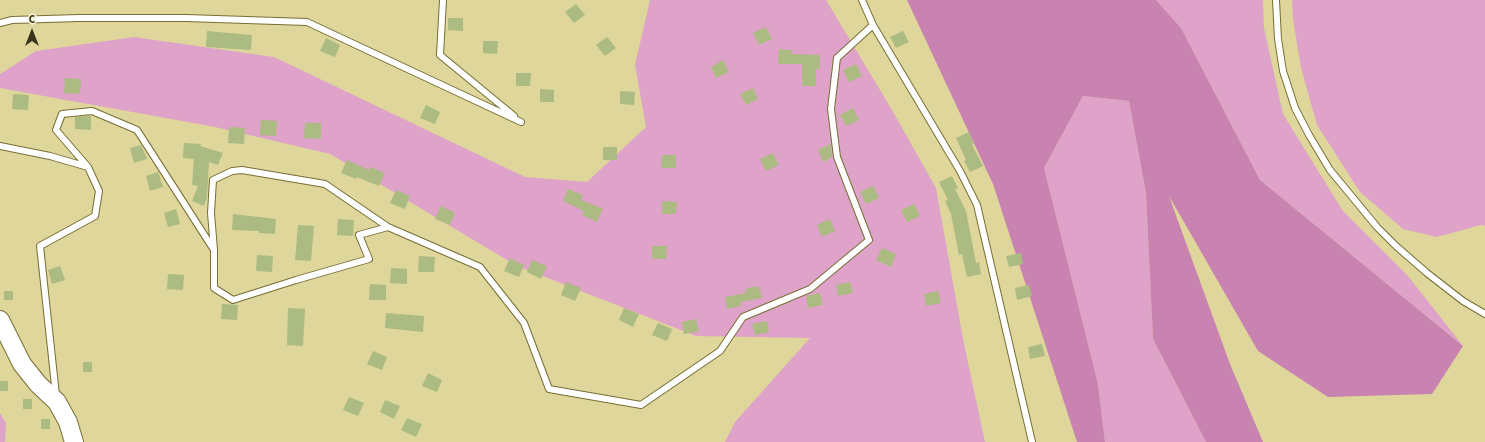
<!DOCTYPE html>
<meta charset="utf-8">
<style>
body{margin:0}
#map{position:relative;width:1485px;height:442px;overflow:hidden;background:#ded69a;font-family:"Source Sans 3",sans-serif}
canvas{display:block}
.north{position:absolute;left:12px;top:12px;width:40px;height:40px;-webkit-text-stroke:3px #faf6d8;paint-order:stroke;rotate:0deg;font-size:11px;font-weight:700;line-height:16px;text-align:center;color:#38341c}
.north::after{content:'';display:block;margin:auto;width:14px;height:18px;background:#38341c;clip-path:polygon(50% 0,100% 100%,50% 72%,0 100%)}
</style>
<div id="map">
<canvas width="1485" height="442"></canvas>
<div class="north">С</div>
</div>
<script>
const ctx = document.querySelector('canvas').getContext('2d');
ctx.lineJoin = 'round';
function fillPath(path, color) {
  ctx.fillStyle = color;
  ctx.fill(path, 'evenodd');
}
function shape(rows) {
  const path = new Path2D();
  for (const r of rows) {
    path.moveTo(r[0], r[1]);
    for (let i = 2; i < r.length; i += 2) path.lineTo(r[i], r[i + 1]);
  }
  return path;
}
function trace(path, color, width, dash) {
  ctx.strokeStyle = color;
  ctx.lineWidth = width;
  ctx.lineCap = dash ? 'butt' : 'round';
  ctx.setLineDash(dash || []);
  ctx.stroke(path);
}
fillPath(shape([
 [650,0,826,0,892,110,936,188,964,344,985,442,725,442,735,422,810,338,696,336,517,266,330,154,215,127,0,88,0,74,36,51,134,37,274,57,525,177,587,182,646,127,635,65],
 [1156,0,1263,0,1264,28,1283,114,1343,211,1408,276,1463,346,1260,180,1181,28],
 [1292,0,1485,0,1485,226,1481,225,1437,237,1403,229,1360,192,1317,125,1301,68,1293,19],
 [1083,96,1129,101,1146,193,1153,339,1206,442,1105,442,1098,384,1044,168],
 [0,413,6,423,5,442,0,442]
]), '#dfa3c9');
fillPath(shape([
 [907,0,1156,0,1181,28,1260,180,1463,346,1432,394,1328,397,1258,351,1169,196,1230,364,1263,442,1206,442,1153,339,1146,193,1129,101,1083,96,1044,168,1098,384,1105,442,1077,442,993,184]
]), '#c983b0');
fillPath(shape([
 [576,4,585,15,574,23,565,12],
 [448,18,463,18,463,31,448,30],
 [766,27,772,39,759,45,753,33],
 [207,31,252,35,251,50,206,47],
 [903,31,909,42,896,48,890,37],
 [607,37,616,48,605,56,596,45],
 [326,38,340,45,335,57,320,51],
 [483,41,498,41,497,54,483,53],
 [779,49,792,50,792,54,820,55,820,69,816,69,816,86,802,86,802,64,778,64],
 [723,60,729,72,716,78,711,67],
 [856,64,862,76,849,82,843,70],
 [516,73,531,73,530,86,516,86],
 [65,78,81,79,80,94,64,93],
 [753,88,758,99,746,105,740,94],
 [540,89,554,90,554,102,540,102],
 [620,91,635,92,634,105,620,104],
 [13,94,29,95,28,110,12,109],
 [426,105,440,112,435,124,420,118],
 [853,108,859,120,846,126,840,115],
 [91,116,91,130,75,129,75,117],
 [261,120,277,121,276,136,260,135],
 [305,123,321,123,321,139,304,138],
 [229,127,245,128,244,144,228,143],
 [969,132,974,144,972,145,983,166,970,172,964,161,966,160,956,138],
 [184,143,201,144,200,146,223,153,218,165,209,162,207,197,204,206,192,201,198,186,192,185,194,159,183,158],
 [830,144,832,157,823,162,818,150],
 [141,145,147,159,134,163,130,148],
 [603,147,617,147,617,160,603,160],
 [773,153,779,165,766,171,760,159],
 [662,155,676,155,676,168,661,168],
 [347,160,369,170,370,167,385,173,379,186,357,177,356,179,341,173],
 [158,172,163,187,150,191,146,176],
 [952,176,958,188,955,189,966,211,976,263,979,262,981,274,967,277,962,254,959,255,951,214,945,201,948,200,939,182],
 [873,186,879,198,866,204,860,192],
 [568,189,583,195,581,200,603,209,597,222,582,215,584,211,563,201],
 [396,190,410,196,405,209,390,203],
 [662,201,677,202,676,214,662,214],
 [914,204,920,216,907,222,901,210],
 [441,206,455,213,450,225,435,219],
 [176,209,180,224,168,227,164,213],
 [233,214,276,219,275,234,259,233,259,231,232,230],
 [338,219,354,220,353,236,337,235],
 [830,219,835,231,822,237,817,225],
 [298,225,314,226,311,261,295,260],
 [652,246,667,246,666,259,652,259],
 [882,248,896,254,891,267,876,260],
 [1021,253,1023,264,1009,267,1006,256],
 [257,255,273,256,272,272,256,271],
 [419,256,435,257,434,272,418,272],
 [510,258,524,265,519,277,504,271],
 [532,260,547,266,541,279,527,272],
 [60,266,65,280,52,284,48,270],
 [391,268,407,269,407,284,390,283],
 [168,274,184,275,183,290,167,289],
 [566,282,581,288,575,301,561,295],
 [850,282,853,293,838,296,836,285],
 [370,284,386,285,386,300,369,300],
 [1029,285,1032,296,1017,300,1015,288],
 [759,286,762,298,741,302,741,306,727,309,725,297,746,293,745,289],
 [4,291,13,291,13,300,4,300],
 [938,291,941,303,926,306,924,294],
 [820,293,823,305,808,308,806,296],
 [222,304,238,305,237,320,221,319],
 [288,308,305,309,303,346,287,345],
 [624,308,639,314,633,327,619,320],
 [386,313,424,316,423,332,385,328],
 [696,319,699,331,684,334,682,322],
 [767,321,769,332,755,335,752,324],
 [658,323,672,329,667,341,652,335],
 [1042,344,1045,356,1030,359,1028,347],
 [373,351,387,357,382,370,367,364],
 [83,362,92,362,92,372,83,372],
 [428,373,442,380,437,392,422,386],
 [0,381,8,381,8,391,0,391],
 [349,397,364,403,358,416,343,410],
 [23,399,32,399,32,409,23,409],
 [385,400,400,406,394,419,380,412],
 [407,418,422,424,416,437,401,430],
 [41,419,50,419,50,429,41,429]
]), '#abbb82');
const lane = shape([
 [443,0,440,55,514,116],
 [862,0,873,25,960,171,977,205,1032,442],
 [1276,0,1278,39,1283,71,1295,108,1309,135,1330,170,1377,227,1396,246,1427,273,1463,301,1485,314],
 [0,23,12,20,79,18,186,18,307,22,521,122],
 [0,146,50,156,88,167,99,191,95,216,40,246,56,395],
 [88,167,56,130,62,114,92,111,137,130,214,250,214,288,233,300,296,280,369,259,359,235,388,227,325,184,242,170,232,171,213,180,211,213,214,250],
 [388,227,480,267,524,323,549,389,641,405,720,351,743,317,810,289,869,240,837,157,831,109,837,58,873,25]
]);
const secondary = shape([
 [0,320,22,364,38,384,57,402,68,422,74,442]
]);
trace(lane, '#776e35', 8);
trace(secondary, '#776e35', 20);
trace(lane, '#fff', 6);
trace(secondary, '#fff', 18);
</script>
